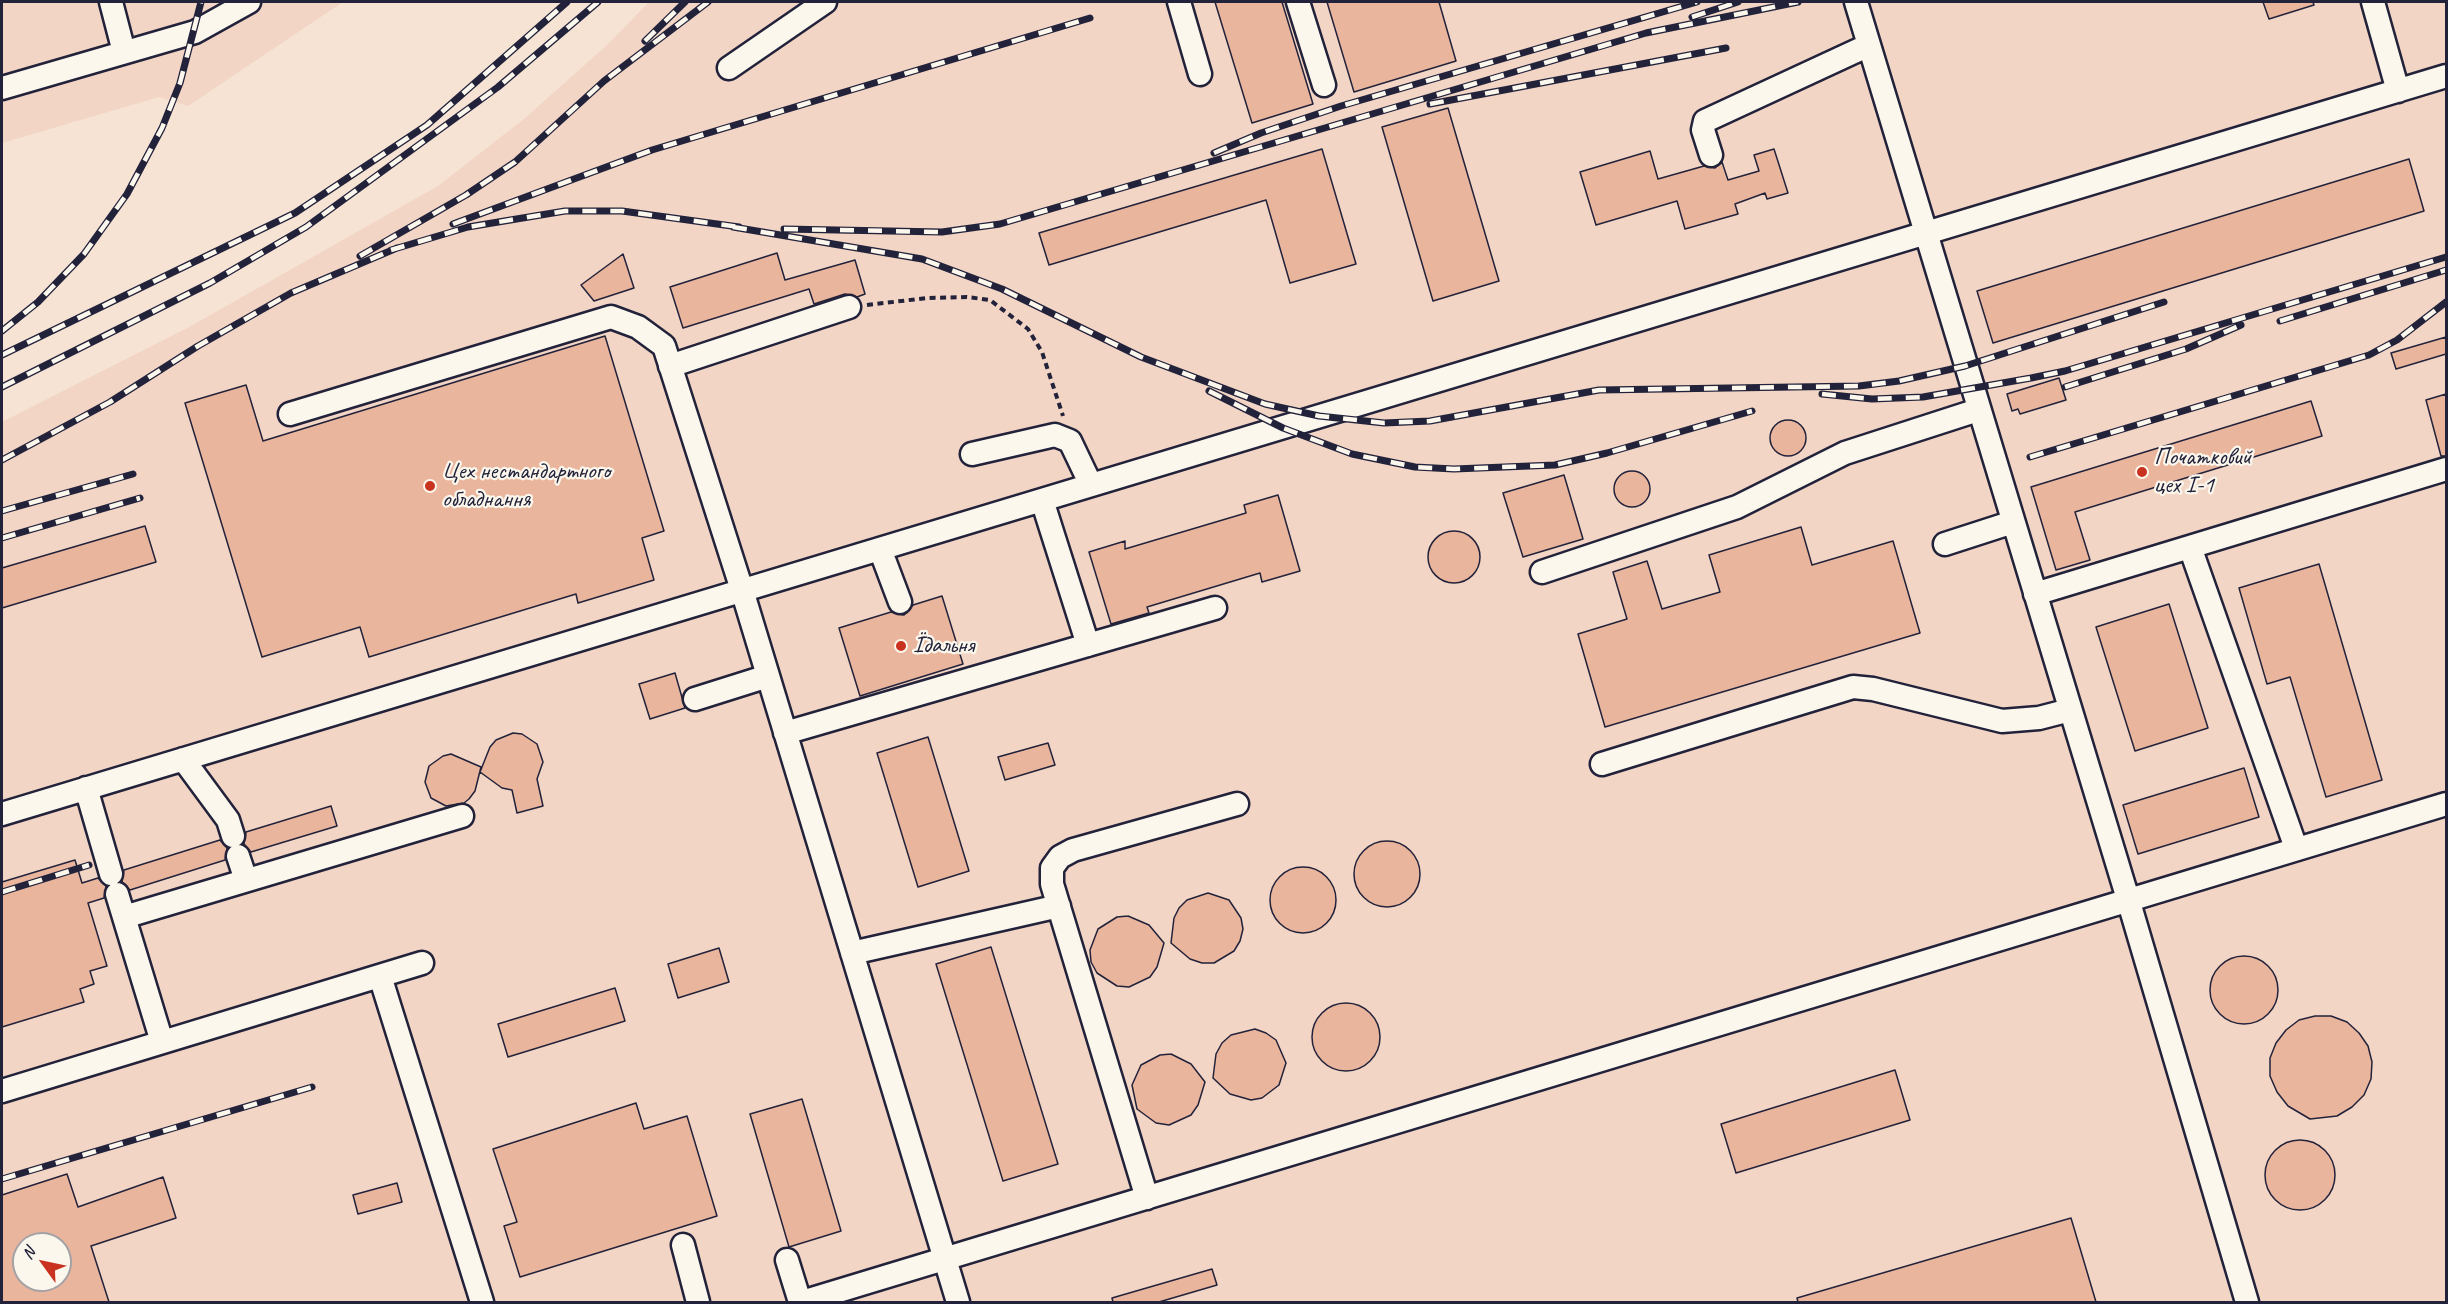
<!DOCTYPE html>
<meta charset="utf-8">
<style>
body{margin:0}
#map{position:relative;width:2448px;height:1304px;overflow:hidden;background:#f6e3d4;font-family:Caveat,sans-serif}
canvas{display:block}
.frame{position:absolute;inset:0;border:3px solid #22223b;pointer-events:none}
.north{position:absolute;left:12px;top:1232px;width:60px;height:60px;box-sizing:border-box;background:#fbf7ec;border:2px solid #a4a2a5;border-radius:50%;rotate:303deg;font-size:16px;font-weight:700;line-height:24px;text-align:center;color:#22223b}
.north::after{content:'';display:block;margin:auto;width:21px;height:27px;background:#c8321e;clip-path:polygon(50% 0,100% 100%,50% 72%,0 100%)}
</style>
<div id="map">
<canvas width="2448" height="1304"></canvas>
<div class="frame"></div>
<div class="north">N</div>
</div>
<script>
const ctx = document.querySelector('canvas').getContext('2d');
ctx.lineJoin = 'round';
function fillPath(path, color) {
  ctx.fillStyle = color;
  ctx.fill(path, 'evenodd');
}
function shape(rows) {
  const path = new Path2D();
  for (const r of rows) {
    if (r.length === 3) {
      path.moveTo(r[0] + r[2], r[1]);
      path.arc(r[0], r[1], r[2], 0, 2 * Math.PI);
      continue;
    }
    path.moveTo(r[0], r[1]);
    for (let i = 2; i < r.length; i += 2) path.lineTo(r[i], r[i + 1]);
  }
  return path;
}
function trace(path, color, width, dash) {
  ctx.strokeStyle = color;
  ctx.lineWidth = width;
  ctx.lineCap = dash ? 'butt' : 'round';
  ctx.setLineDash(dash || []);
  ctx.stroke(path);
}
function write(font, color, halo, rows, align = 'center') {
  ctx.font = font + ' Caveat,sans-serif';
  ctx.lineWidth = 4.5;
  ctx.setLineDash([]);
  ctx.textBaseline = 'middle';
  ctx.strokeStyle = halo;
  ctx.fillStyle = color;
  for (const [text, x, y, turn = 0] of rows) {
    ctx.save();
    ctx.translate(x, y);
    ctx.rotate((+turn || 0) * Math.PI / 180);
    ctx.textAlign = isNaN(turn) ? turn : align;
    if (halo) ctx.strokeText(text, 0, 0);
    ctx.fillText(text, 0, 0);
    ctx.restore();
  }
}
fillPath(shape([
 [2,2,343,2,188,106,159,97,2,143],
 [649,2,2446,2,2446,1302,2,1302,2,422,191,326,438,186,524,119,606,46],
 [24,1244,60,1244,60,1280,24,1280]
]), '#f2d5c4');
const building = shape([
 [1215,2,1282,2,1313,104,1252,123,1215,2],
 [1327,2,1439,2,1456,61,1354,92,1327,2],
 [2263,2,2313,2,2314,5,2269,19,2263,2],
 [1448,108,1499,281,1433,301,1382,127,1448,108],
 [1322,149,1356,264,1290,283,1266,200,1049,265,1039,233,1322,149],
 [1774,149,1788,193,1767,199,1765,193,1735,204,1738,214,1685,229,1677,201,1596,225,1580,172,1650,151,1658,179,1704,166,1715,168,1722,162,1728,180,1759,171,1754,155,1774,149],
 [2409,159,2424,211,1993,343,1977,291,2409,159],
 [777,253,785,280,855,260,865,294,857,297,845,294,814,304,809,289,683,328,670,287,777,253],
 [623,254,634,288,594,301,581,285,623,254],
 [605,336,664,531,642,538,654,580,578,603,576,594,369,657,360,627,262,657,185,403,246,385,263,441,605,336],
 [2446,337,2446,354,2396,369,2391,353,2446,337],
 [2059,378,2066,400,2020,414,2018,409,2012,411,2007,394,2059,378],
 [2446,394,2446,456,2441,456,2426,400,2446,394],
 [2311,401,2322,436,2075,512,2090,560,2056,570,2031,487,2311,401],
 [1788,438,18],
 [1632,489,18],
 [1564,475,1583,539,1523,557,1503,493,1564,475],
 [1278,495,1300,571,1262,582,1260,573,1147,607,1149,613,1111,624,1089,552,1125,541,1125,549,1246,513,1244,505,1278,495],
 [145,526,156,562,2,608,2,568,145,526],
 [1801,527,1812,565,1893,541,1920,633,1605,727,1578,634,1627,619,1613,572,1647,561,1662,609,1720,592,1709,555,1801,527],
 [1454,557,26],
 [2319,564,2382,780,2326,797,2290,677,2267,684,2239,588,2319,564],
 [942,596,963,664,860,696,839,628,891,612,904,615,913,605,942,596],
 [2169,604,2208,728,2135,751,2096,627,2169,604],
 [675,673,685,708,650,719,639,684,675,673],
 [513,733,522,734,537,744,543,762,537,779,543,806,517,813,512,790,502,788,480,772,490,747,496,740,513,733],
 [928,737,969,871,918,887,877,753,928,737],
 [1048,743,1055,765,1005,780,998,757,1048,743],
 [451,754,481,767,475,791,469,799,464,803,446,806,431,798,425,782,429,766,443,756,451,754],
 [2244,768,2259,817,2138,854,2123,805,2244,768],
 [331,806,337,826,251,852,244,844,246,832,331,806],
 [220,840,227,848,225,860,130,890,122,882,124,870,220,840],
 [1387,874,33],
 [75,860,82,883,98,878,106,886,104,898,88,903,107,966,90,971,94,984,80,989,84,1002,2,1027,2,882,75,860],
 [1303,900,33],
 [1208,893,1229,900,1241,918,1243,929,1240,941,1234,951,1214,963,1202,963,1190,959,1171,943,1174,918,1179,908,1187,900,1208,893],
 [1128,916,1149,925,1164,943,1157,967,1150,977,1129,987,1117,986,1097,973,1091,962,1090,950,1098,929,1117,917,1128,916],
 [991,947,1058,1164,1003,1181,936,964,991,947],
 [719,948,729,982,678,998,668,964,719,948],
 [2244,990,34],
 [615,988,625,1021,508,1057,498,1024,615,988],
 [1346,1037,34],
 [2315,1016,2331,1016,2347,1022,2359,1033,2368,1046,2372,1062,2371,1079,2364,1095,2352,1107,2337,1116,2310,1119,2288,1106,2277,1092,2270,1076,2270,1058,2276,1043,2286,1030,2299,1020,2315,1016],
 [1255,1029,1266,1033,1276,1040,1286,1063,1279,1085,1262,1098,1251,1100,1230,1094,1213,1078,1216,1054,1222,1043,1231,1035,1255,1029],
 [1171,1054,1191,1064,1205,1082,1198,1105,1191,1115,1169,1125,1156,1123,1137,1109,1132,1085,1141,1065,1160,1055,1171,1054],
 [1895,1070,1910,1120,1736,1173,1721,1124,1895,1070],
 [802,1099,841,1231,789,1247,750,1114,802,1099],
 [636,1103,644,1129,687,1116,717,1216,520,1277,504,1226,517,1222,493,1149,636,1103],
 [2300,1175,35],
 [67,1174,78,1207,163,1177,176,1218,91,1246,109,1302,2,1302,2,1195,67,1174],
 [24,1244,60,1244,60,1280,24,1280,24,1244],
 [397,1183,402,1202,358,1214,353,1195,397,1183],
 [2071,1218,2096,1302,1798,1302,1797,1298,2071,1218],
 [1212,1269,1217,1285,1159,1302,1113,1302,1112,1298,1212,1269]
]);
fillPath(building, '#eab59d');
trace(building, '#22223b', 1.5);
const minor = shape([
 [111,2,124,52],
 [1179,2,1200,74],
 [1298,2,1324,85],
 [1856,2,2128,899,2247,1302],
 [2373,2,2398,91],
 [729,68,825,2],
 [2,88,195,32,249,2],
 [1711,155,1703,130,1705,121,1869,45],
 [670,366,849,307],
 [290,414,611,317,638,327,664,346,742,590,958,1302],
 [972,454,1055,435,1070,441,1091,485],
 [1042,500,1088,645],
 [1945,544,2013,522],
 [2190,547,2296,848],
 [880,549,900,602],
 [1542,572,1737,507,1845,453,1978,410],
 [2035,594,2446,469],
 [695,699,768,676],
 [785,733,1215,608],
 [183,759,228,820,233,836],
 [1602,764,1853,687,1873,689,2002,721,2039,718,2070,710],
 [86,788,111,874],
 [2,814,2446,76],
 [238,856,246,880],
 [117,894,162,1042],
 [124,917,462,816],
 [852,953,1059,906],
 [380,976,482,1302],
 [2,1091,422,963],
 [1147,1198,1052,884,1052,868,1060,857,1073,850,1237,804],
 [683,1245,698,1302],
 [787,1260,800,1302],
 [802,1302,2446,804]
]);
trace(minor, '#22223b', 27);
trace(shape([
 [867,305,927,298,967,297,990,300,1028,329,1042,352,1063,416]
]), '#22223b', 4, [6, 4.5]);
trace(minor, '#fbf7ec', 22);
const rail = shape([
 [1692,17,1738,2],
 [645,41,685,2],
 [1430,104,1726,48],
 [1214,153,1261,133,1341,106,1697,2],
 [453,224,652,150,1090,18],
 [733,227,922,259,1002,289,1141,357,1265,404,1319,416,1384,423,1430,421,1599,390,1859,386,1899,381,1965,366,2164,302],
 [784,229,942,232,1000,224,1646,33,1798,2],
 [391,250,468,227,565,211,622,211,739,227],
 [360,256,466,195,515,162,604,81,708,2],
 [2280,321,2446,270],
 [2,331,38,302,84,254,127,194,162,128,180,83,201,2],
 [2,355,295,213,427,125,567,2],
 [2,387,210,283,306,227,498,87,598,2],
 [2065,387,2186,349,2241,325],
 [1209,391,1283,428,1352,454,1415,467,1454,469,1555,465,1607,453,1752,411],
 [1822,394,1872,399,1923,397,2031,378,2065,371,2446,257],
 [2030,457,2369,355,2397,340,2446,302],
 [2,460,110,402,198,346,291,293,397,248],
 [2,511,133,474],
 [2,538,140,498],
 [2,892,89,865],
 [2,1179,312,1087]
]);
trace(rail, '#22223b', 7);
trace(rail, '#fbf7ec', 4.5, [14]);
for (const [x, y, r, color] of [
 [2142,472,6,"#c8321e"],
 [430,486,6,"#c8321e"],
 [901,646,6,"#c8321e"]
]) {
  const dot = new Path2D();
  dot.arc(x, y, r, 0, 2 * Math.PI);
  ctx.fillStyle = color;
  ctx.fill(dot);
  trace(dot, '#fbf7ec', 2);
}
write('24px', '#22223b', '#fbf7ec', [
 ["Початковий",2154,458],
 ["цех І-1",2154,486],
 ["Цех нестандартного",442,472],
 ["обладнання",442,500],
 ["Їдальня",913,646]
], 'left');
</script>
